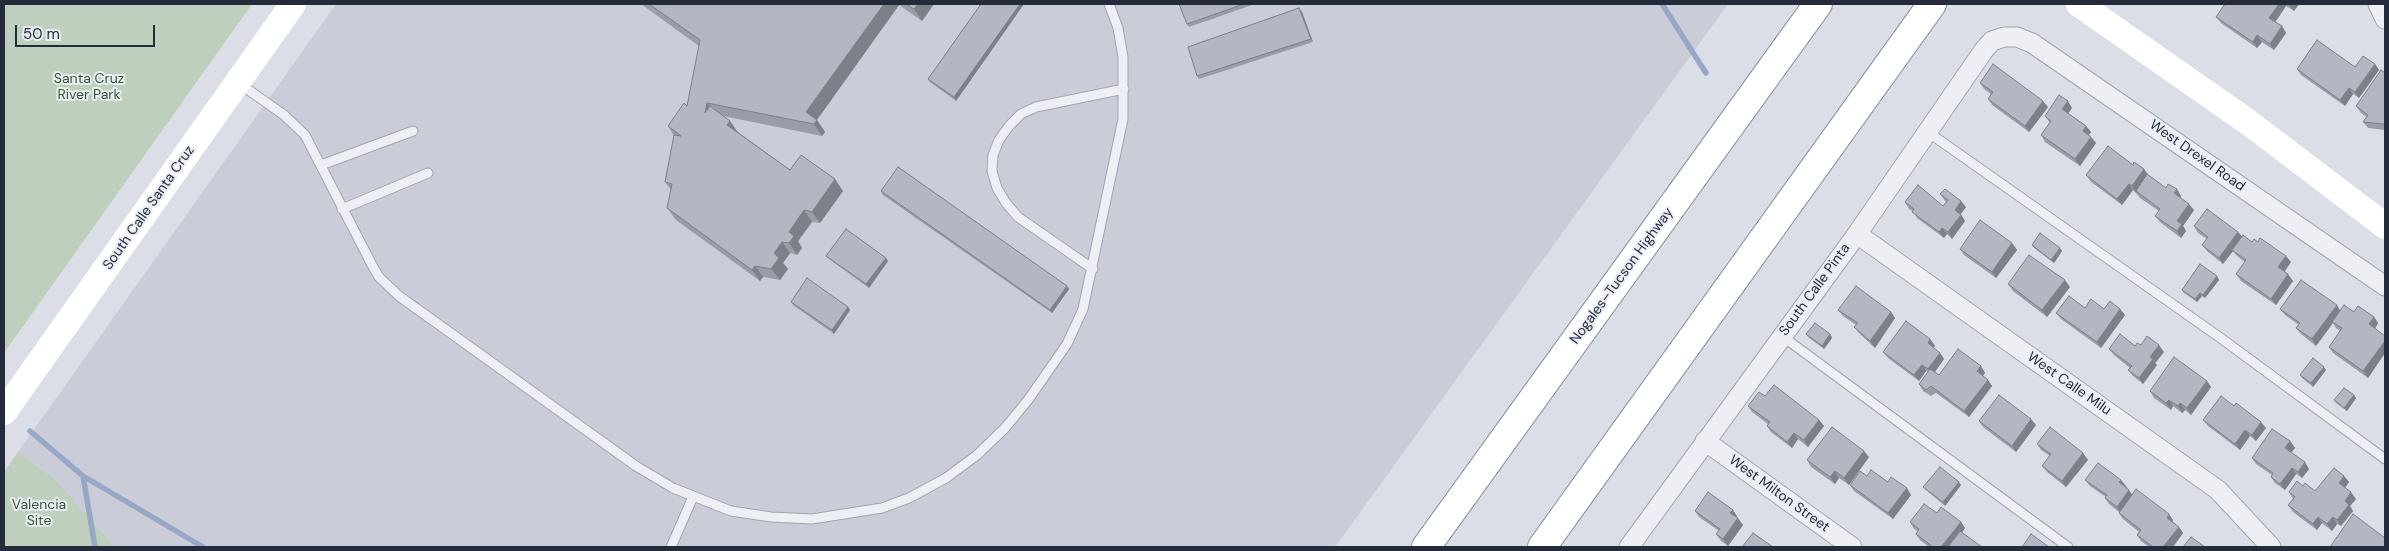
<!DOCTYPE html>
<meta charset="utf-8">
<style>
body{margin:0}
#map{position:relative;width:2389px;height:551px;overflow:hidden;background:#dbdee6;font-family:"DM Sans",sans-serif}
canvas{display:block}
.frame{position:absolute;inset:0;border:5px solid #262b3b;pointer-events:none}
.scale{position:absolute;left:15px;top:25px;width:140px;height:22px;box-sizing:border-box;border:2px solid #262b3b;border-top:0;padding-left:6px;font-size:15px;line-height:18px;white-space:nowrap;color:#262b3b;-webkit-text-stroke:4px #eaedf3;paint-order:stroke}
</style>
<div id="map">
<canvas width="2389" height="551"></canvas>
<div class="frame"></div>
<div class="scale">50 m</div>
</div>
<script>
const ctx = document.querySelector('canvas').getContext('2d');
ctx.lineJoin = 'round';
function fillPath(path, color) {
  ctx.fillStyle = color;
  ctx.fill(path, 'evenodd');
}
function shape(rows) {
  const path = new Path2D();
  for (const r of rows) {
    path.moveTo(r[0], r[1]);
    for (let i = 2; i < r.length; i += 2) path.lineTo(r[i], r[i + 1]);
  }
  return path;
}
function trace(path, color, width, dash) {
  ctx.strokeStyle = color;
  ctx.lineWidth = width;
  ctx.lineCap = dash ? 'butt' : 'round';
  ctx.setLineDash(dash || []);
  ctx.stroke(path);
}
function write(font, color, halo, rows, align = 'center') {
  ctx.font = font + ' "DM Sans",sans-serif';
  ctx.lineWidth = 4;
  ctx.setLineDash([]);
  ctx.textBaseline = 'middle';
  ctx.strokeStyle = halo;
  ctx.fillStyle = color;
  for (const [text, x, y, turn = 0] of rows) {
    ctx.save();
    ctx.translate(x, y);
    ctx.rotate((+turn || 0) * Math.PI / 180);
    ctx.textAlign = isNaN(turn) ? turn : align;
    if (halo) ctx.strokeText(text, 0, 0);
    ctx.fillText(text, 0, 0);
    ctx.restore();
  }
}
fillPath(shape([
 [336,4,1728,4,1335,547,115,547,54,478,18,452]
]), '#cacdd7');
fillPath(shape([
 [4,4,252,4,4,353],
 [18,452,54,478,115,547,4,547,4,472]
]), '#bfcfbd');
trace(shape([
 [1662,4,1706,73],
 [30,431,83,476,203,547],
 [83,476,95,547]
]), '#96a8c6', 5.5);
const lane = shape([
 [240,84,284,115,305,135,372,265,379,277,399,296,636,466,673,488,731,511,771,517,812,519,882,508,909,498,946,478,977,455,1005,428,1028,400,1067,344,1083,309,1123,119,1123,57,1118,28,1109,4],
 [1925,130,2222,339,2385,459],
 [321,165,413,131],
 [342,209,428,173],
 [1093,269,1018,217,1006,203,997,188,992,171,993,155,999,140,1009,126,1021,114,1036,107,1124,89],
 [1782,336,2068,547],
 [671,547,693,497]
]);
const street = shape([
 [2378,4,2385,19],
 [1857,234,2218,490,2271,547],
 [1705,441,1852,547],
 [1629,547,1857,234,1984,50,1992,41,2004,37,2017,37,2032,43,2385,286]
]);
const highway = shape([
 [1426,547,1818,4],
 [1542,547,1932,4]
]);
trace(lane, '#a1a5af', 11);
trace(street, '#a1a5af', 21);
trace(highway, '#838a9c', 30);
trace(lane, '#eeeff4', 9);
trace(street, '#eeeff4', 19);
trace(shape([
 [2079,4,2248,122,2385,226],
 [4,412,293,4]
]), '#fff', 26);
trace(highway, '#fff', 28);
fillPath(shape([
 [641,4,934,4,922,21,899,5,817,120,825,132,822,136,723,116,730,121,738,132,790,170,843,191,820,223,812,222,798,241,802,248,797,255,790,253,783,263,788,269,780,280,763,277,760,281,676,220,667,208,671,190,665,182,674,136,668,126,687,106,699,46],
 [981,4,1024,4,956,101,930,82,928,79],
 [1179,4,1255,4,1189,27,1187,24],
 [2225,4,2299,4,2294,11,2286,6,2275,22,2282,26,2286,33,2274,50,2262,42,2257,48,2221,23,2216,17],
 [1299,8,1302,12,1313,42,1199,79,1197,76],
 [2375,64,2379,70,2359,98,2353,94,2345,106,2301,75,2297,69,2355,67],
 [2385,73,2385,130,2368,128,2363,122,2367,117,2361,113,2356,106],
 [1980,83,2048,107,2029,132,1992,105,1988,99,1991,94,1984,89],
 [2072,108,2068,113,2086,126,2091,132,2089,135,2096,143,2080,166,2045,142,2041,135,2050,123,2045,116],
 [2133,165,2144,169,2148,175,2166,188,2181,196,2180,197,2194,210,2183,226,2186,231,2181,238,2160,222,2155,216,2159,211,2140,198,2136,193,2133,190,2122,205,2091,182,2086,175],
 [881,191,1067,286,1069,289,1052,313,883,195],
 [1940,194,1966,207,1961,214,1965,221,1952,239,1947,234,1944,238,1917,218,1913,211,1909,209,1905,202,1943,206,1946,202],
 [2194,226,2238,232,2242,237,2252,242,2291,262,2284,271,2293,281,2276,305,2241,281,2236,274,2245,262,2237,256,2233,251,2223,264,2207,251,2202,245,2207,239,2198,233],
 [2012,243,2017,250,1996,278,1964,255,1960,249],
 [2032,245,2060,248,2062,251,2054,263,2034,248],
 [826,256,888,261,869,288,829,259],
 [2217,276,2219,280,2205,298,2202,296,2197,302,2184,293,2182,290],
 [2008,284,2070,287,2047,317,2013,291],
 [791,302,848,307,850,310,834,334,793,305],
 [2085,308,2120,309,2125,315,2101,348,2061,319,2056,313],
 [2280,309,2340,310,2354,312,2374,317,2378,323,2375,329,2385,336,2385,353,2368,378,2333,353,2329,347,2340,331,2336,328,2333,323,2316,346,2301,334,2296,328,2299,325,2285,315],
 [1838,310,1891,312,1895,318,1875,348,1859,333,1854,327,1856,325,1843,316],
 [1806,334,1830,334,1832,338,1824,349,1808,337],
 [1930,339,1935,346,1933,348,1940,353,1944,359,1935,372,1939,375,1981,366,1985,373,1983,376,1988,380,1992,386,1969,417,1936,393,1931,396,1923,391,1919,384,1928,372,1926,371,1919,381,1888,358,1883,352],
 [2141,345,2164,352,2155,363,2157,365,2143,384,2133,376,2128,370,2130,368,2114,355,2109,349],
 [2326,370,2313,387,2302,378,2300,375],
 [2207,381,2211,387,2191,415,2185,410,2182,413,2173,406,2171,410,2154,398,2150,391],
 [2354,395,2356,398,2347,411,2336,403,2334,400],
 [1765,396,1819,420,1824,426,1808,447,1798,439,1792,448,1771,432,1767,426,1768,424,1752,412,1748,406],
 [2203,420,2266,428,2256,441,2250,436,2240,450,2208,426],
 [1979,421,2036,425,2016,452,1983,427],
 [2290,441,2295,448,2291,453,2309,469,2302,478,2296,474,2285,490,2275,483,2271,477,2272,475,2256,464,2252,458],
 [2037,444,2083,453,2088,460,2066,487,2047,472,2042,466,2050,456,2041,450],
 [1869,457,1849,485,1839,478,1835,484,1811,467,1807,460],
 [1867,476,1888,482,1911,495,1893,519,1854,491,1850,485],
 [2344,476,2349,482,2345,488,2356,499,2350,506,2353,511,2341,526,2337,524,2332,531,2322,523,2317,530,2293,512,2288,505,2293,499,2289,492,2303,486,2315,491],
 [2085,480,2126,486,2132,495,2173,520,2173,522,2179,527,2183,533,2173,547,2149,547,2141,541,2137,535,2139,532,2123,519,2119,513,2119,512,2109,504,2105,498,2106,497,2090,486],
 [1961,485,1945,506,1926,490,1923,487],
 [1695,511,1737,516,1736,517,1743,525,1728,546,1721,541,1716,534,1719,531,1699,517],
 [1937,513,1961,522,1965,528,1962,533,1982,547,1929,547,1920,540,1916,534,1918,531,1914,529,1910,522]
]), '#9a9da7');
fillPath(shape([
 [884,4,898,4,899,5,814,124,806,112],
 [918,4,934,4,922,21,914,9],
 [1020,4,1024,4,956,101,954,97],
 [2279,4,2285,4,2286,6,2274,24,2269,18],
 [2290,4,2299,4,2294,11,2289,5],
 [1299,8,1302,12,1313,42,1311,39],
 [2282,26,2286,33,2274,50,2270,44],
 [2257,35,2262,42,2257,48,2253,42],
 [2375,64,2379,70,2359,98,2355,92],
 [2349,88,2353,94,2345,106,2340,100],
 [2043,101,2048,107,2029,132,2025,126],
 [2068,101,2072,108,2067,115,2062,109],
 [707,103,715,114,705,113],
 [817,120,825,132,822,136,814,124],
 [730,121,738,133,727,125],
 [2086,126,2091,132,2087,137,2083,131],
 [2091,137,2096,143,2080,166,2075,159],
 [2144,169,2149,176,2136,193,2132,186],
 [835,179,843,191,820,223,812,212],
 [2129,184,2133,190,2122,205,2117,199],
 [2177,189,2181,196,2178,200,2174,193],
 [1961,201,1966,207,1959,216,1955,210],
 [2189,204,2194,210,2183,226,2186,231,2181,238,2177,231,2177,221],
 [804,210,812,222,798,241,802,248,797,255,789,243,789,232],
 [1961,215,1965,221,1952,239,1948,232],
 [1942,228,1947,234,1944,238,1939,232],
 [2238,232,2243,238,2223,264,2219,258],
 [782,242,790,253,783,263,788,269,780,280,771,269,774,253],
 [2012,243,2017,250,1996,278,1992,272],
 [2060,248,2062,251,2054,263,2051,260],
 [2286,256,2291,262,2283,274,2278,267],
 [886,258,888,261,869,288,866,284],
 [755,266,763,277,760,281,752,270],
 [2288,274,2293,281,2276,305,2271,299],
 [2217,276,2219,280,2205,298,2203,295],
 [2065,280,2070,287,2047,317,2042,310],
 [1067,286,1069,289,1052,313,1050,310],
 [2200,293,2202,296,2197,302,2195,299],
 [2337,305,2341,312,2316,346,2312,339],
 [848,307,850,310,834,334,832,330],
 [2120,309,2125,315,2101,348,2097,342],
 [1891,312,1895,318,1875,348,1870,341],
 [2374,317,2378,323,2373,331,2369,324],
 [1830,334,1832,338,1824,349,1822,346],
 [1930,339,1935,346,1932,350,1928,343],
 [2385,341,2385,353,2368,378,2363,371],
 [2159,345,2164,352,2155,363,2157,365,2143,384,2139,378,2150,357],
 [1940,353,1944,359,1932,376,1928,369],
 [1922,365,1926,371,1919,381,1914,375],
 [1981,366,1985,373,1981,378,1977,371],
 [2324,367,2326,370,2313,387,2311,383],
 [1988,380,1992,386,1969,417,1964,411],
 [2207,381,2211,387,2191,415,2187,408],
 [2354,395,2356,398,2347,411,2344,408],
 [2169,400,2173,406,2171,410,2166,403],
 [2180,403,2185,410,2182,413,2178,406],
 [2031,419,2036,425,2016,452,2012,446],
 [1819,420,1824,426,1808,447,1804,440],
 [2261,422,2266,428,2256,441,2252,435],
 [2245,430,2250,436,2240,450,2235,444],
 [1794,433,1798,439,1792,448,1787,442],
 [2290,441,2295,448,2289,455,2285,448],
 [1864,451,1869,457,1849,485,1844,478],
 [2083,453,2088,460,2066,487,2062,481],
 [2305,462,2309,469,2302,478,2298,472],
 [2292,468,2296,474,2285,490,2280,484],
 [1835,471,1839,478,1835,484,1830,477],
 [2344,476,2349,482,2343,490,2339,483],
 [2121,480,2126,486,2124,489,2119,482],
 [1959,482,1961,485,1945,506,1943,502],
 [1907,488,1911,495,1893,519,1888,513],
 [2129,490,2134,497,2121,514,2117,507],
 [2351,492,2356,499,2350,506,2353,511,2341,526,2337,520,2345,501],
 [1733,510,1737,516,1735,519,1730,513],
 [2169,514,2173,520,2172,524,2167,518],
 [2318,517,2322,523,2317,530,2313,524],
 [2333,517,2337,524,2332,531,2327,524],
 [1738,518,1743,525,1728,546,1723,539],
 [1961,522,1965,528,1951,547,1941,547],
 [2179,527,2183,533,2173,547,2163,547]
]), '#7d8088');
const building = shape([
 [649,4,884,4,806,112,817,120,814,124,707,103,705,113,710,106,730,121,727,125,790,170,801,155,835,179,812,212,804,210,789,232,794,236,789,243,782,242,774,253,779,258,771,269,755,266,752,270,667,208,672,184,665,182,674,135,681,136,668,126,684,103,687,106,700,40,649,4],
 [906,4,918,4,914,9,906,4],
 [981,4,1020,4,954,97,928,79,981,4],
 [1179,4,1244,4,1187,24,1179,4],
 [2225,4,2279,4,2269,18,2282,26,2270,44,2257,35,2253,42,2216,17,2225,4],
 [1299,8,1311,39,1197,76,1188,47,1299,8],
 [2317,40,2355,67,2363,56,2375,64,2355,92,2349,88,2340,100,2297,69,2317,40],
 [1993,64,2043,101,2025,126,1988,99,1993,92,1980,83,1993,64],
 [2381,70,2385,73,2385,124,2363,122,2368,115,2356,106,2381,70],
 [2059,95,2068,101,2062,109,2086,126,2083,131,2091,137,2075,159,2041,135,2051,121,2045,116,2059,95],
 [2108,146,2133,165,2134,162,2144,169,2132,186,2129,184,2117,199,2086,175,2108,146],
 [898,167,1067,286,1050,310,881,191,898,167],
 [2147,174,2166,188,2168,184,2177,189,2174,193,2189,204,2177,221,2182,224,2177,231,2155,216,2160,209,2136,191,2147,174],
 [1918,185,1943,206,1948,200,1940,194,1945,189,1961,201,1955,210,1961,215,1948,232,1942,228,1939,232,1912,212,1914,209,1905,202,1918,185],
 [2207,209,2238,232,2219,258,2202,245,2208,237,2194,226,2207,209],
 [1980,220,2012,243,1992,272,1960,249,1980,220],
 [846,229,886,258,866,284,826,256,846,229],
 [2040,233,2060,248,2051,260,2032,245,2040,233],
 [2243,235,2252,242,2254,239,2258,242,2260,238,2286,256,2278,267,2288,274,2271,299,2236,274,2246,260,2232,250,2243,235],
 [2029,255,2065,280,2042,310,2008,284,2029,255],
 [2200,264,2217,276,2203,295,2200,293,2195,299,2182,290,2200,264],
 [807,278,848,307,832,330,791,302,807,278],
 [2301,280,2337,305,2312,339,2296,328,2300,323,2280,309,2301,280],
 [1856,286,1891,312,1870,341,1854,327,1858,323,1838,310,1856,286],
 [2069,296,2085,308,2091,299,2104,309,2110,301,2120,309,2097,342,2056,313,2069,296],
 [2344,305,2354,312,2358,306,2374,317,2369,324,2385,336,2385,341,2363,371,2329,347,2342,328,2332,322,2344,305],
 [1906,321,1930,339,1928,343,1940,353,1928,369,1922,365,1914,375,1883,352,1906,321],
 [1815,323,1830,334,1822,346,1806,334,1815,323],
 [2120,334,2135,346,2137,343,2141,345,2147,336,2159,345,2150,357,2153,359,2139,378,2128,370,2132,366,2109,349,2120,334],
 [1958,349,1981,366,1977,371,1988,380,1964,411,1931,386,1926,390,1919,384,1930,369,1939,375,1958,349],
 [2174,357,2207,381,2187,408,2180,403,2178,406,2169,400,2166,403,2150,391,2174,357],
 [2313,358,2324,367,2311,383,2300,375,2313,358],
 [1774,385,1819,420,1804,440,1794,433,1787,442,1767,426,1770,422,1748,406,1759,392,1765,396,1774,385],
 [2344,388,2354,395,2344,408,2334,400,2344,388],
 [1999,395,2031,419,2012,446,1979,421,1999,395],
 [2221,396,2234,406,2236,403,2261,422,2252,435,2245,430,2235,444,2203,420,2221,396],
 [1832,427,1864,451,1844,478,1835,471,1830,477,1807,460,1832,427],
 [2050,427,2083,453,2062,481,2042,466,2051,454,2037,444,2050,427],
 [2272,429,2290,441,2285,448,2305,462,2298,472,2292,468,2280,484,2271,477,2273,473,2252,458,2272,429],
 [2098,463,2121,480,2119,482,2129,490,2117,507,2105,498,2107,495,2085,480,2098,463],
 [1940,467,1959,482,1943,502,1923,487,1940,467],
 [2334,468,2344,476,2339,483,2351,492,2345,501,2349,505,2337,520,2333,517,2327,524,2318,517,2313,524,2288,505,2295,497,2289,492,2297,481,2303,486,2305,483,2315,491,2334,468],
 [1871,470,1888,482,1891,477,1907,488,1888,513,1850,485,1860,471,1867,476,1871,470],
 [2136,489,2169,514,2167,518,2179,527,2163,547,2153,547,2137,535,2141,530,2119,513,2136,489],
 [1708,492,1733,510,1730,513,1738,518,1723,539,1716,534,1720,529,1695,511,1708,492],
 [1924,504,1937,513,1941,507,1961,522,1941,547,1933,547,1916,534,1919,529,1910,522,1924,504],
 [2353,514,2385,538,2385,545,2383,547,2330,547,2353,514],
 [1960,531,1982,547,1948,547,1960,531],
 [1753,533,1773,547,1742,547,1753,533],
 [2031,534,2049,547,2022,547,2031,534],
 [2191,537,2205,547,2183,547,2191,537]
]);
fillPath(building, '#b3b7c2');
trace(building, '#7d8088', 1);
write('14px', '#365733', '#eaedf3', [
 ["Santa Cruz",89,79],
 ["River Park",89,95],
 ["Valencia",39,505],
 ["Site",39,521]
]);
write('14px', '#262b3b', '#eaedf3', [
 ["West Drexel Road",2197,156,35],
 ["South Calle Santa Cruz",149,208,-55],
 ["Nogales–Tucson Highway",1622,276,-54],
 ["South Calle Pinta",1815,290,-54],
 ["West Calle Milu",2069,384,35],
 ["West Milton Street",1779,494,36]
]);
</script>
